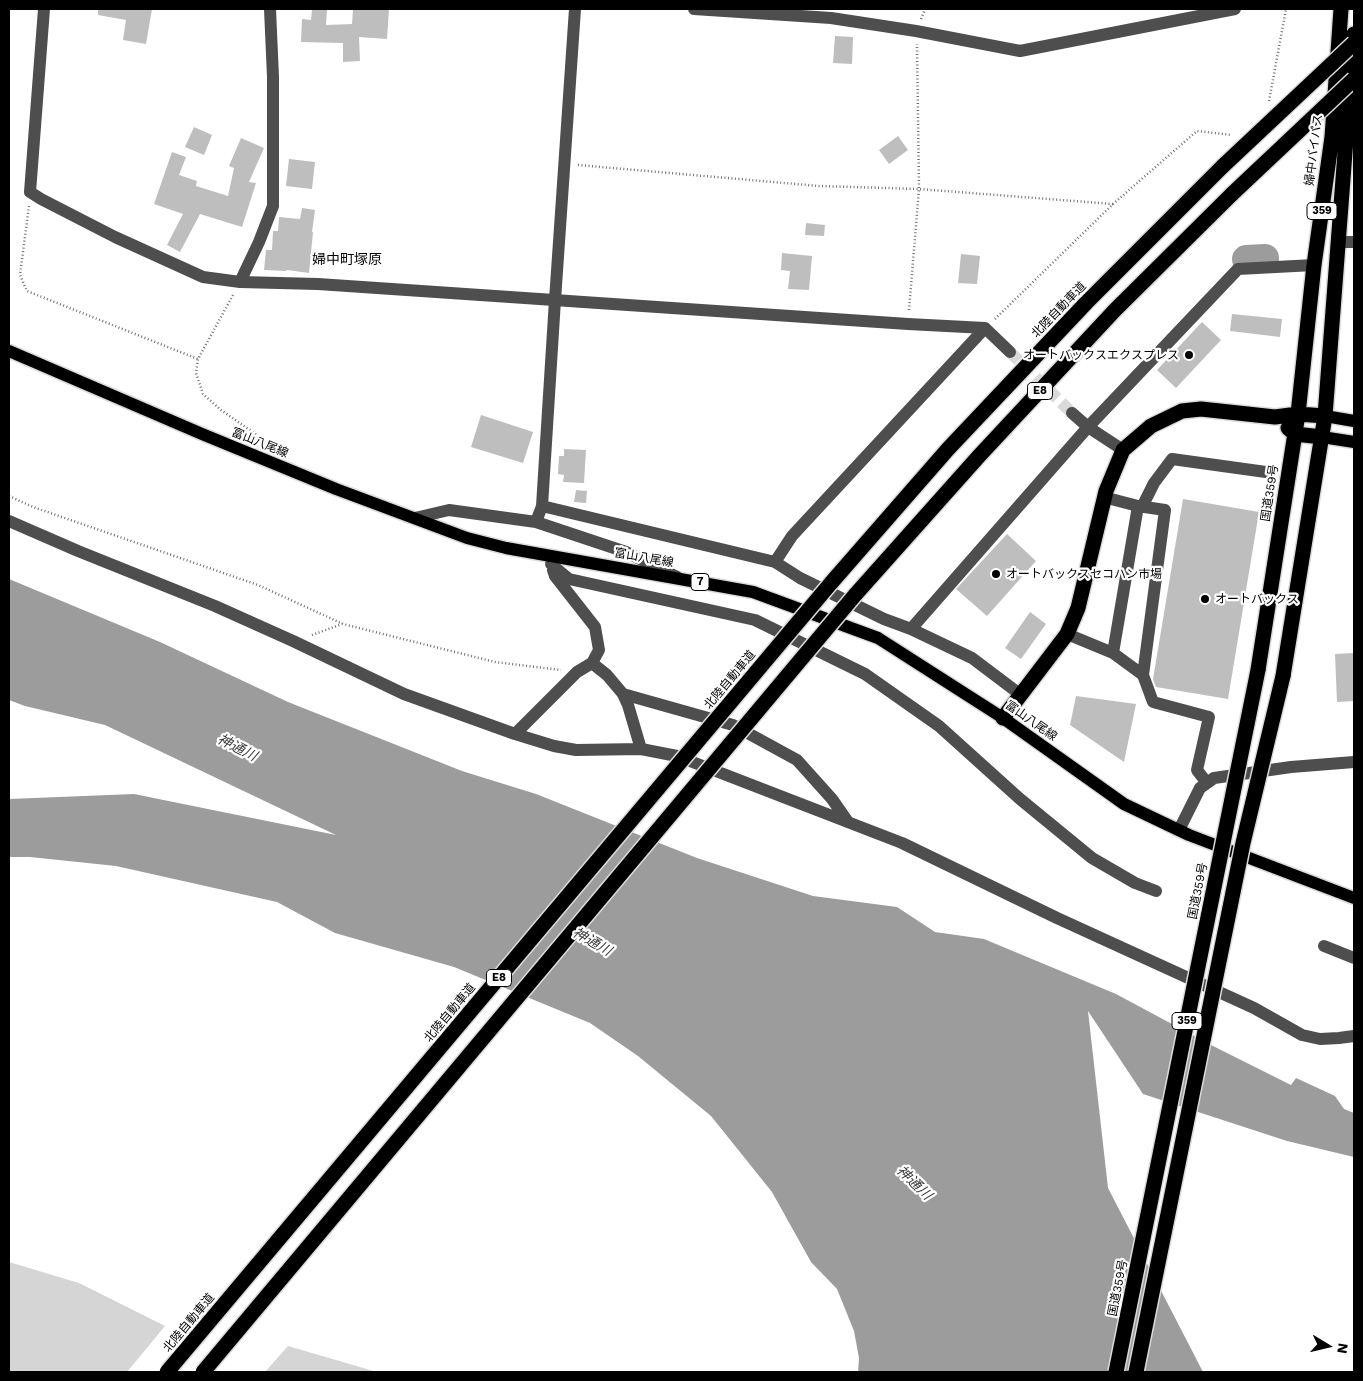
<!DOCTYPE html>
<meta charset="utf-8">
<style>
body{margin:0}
#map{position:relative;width:1363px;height:1381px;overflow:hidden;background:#fff;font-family:"Work Sans",sans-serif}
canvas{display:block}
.frame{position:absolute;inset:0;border:10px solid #000;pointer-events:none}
.north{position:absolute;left:1303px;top:1321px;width:50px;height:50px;-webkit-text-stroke:4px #fff;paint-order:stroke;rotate:99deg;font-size:14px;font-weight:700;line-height:20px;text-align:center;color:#000}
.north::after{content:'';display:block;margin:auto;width:18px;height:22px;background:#000;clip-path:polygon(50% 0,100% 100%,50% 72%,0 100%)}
</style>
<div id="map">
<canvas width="1363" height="1381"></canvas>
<div class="frame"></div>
<div class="north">N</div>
</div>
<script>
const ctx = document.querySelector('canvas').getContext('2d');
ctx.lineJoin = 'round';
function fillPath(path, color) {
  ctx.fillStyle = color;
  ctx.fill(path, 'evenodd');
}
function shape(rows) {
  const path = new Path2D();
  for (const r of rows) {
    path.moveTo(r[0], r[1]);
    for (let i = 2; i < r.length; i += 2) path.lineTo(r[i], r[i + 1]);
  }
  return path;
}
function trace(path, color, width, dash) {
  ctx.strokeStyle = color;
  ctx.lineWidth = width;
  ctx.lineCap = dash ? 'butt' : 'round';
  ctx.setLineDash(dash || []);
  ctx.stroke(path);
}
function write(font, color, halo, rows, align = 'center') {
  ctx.font = font + ' "Work Sans","Noto Sans JP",sans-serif';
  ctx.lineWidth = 4.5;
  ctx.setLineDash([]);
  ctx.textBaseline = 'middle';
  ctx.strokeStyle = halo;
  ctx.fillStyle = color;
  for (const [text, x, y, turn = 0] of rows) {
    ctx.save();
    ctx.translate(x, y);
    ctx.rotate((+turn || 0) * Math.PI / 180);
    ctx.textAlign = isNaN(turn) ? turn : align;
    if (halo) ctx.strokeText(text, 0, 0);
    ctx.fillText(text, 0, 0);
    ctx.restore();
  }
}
fillPath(shape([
 [9,1262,79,1283,165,1326,127,1372,9,1372],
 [288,1346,377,1372,265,1372]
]), '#d5d5d5');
fillPath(shape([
 [9,579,160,642,288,702,462,771,536,794,697,858,813,896,897,907,935,932,984,939,1116,994,1213,1046,1291,1085,1296,1078,1335,1096,1344,1109,1354,1113,1354,1157,1287,1141,1143,1094,1088,1011,1108,1188,1203,1372,858,1372,859,1358,854,1331,837,1289,811,1262,772,1192,711,1116,638,1056,590,1023,454,967,335,933,277,902,116,866,30,857,9,857,9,799,134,794,336,835,105,725,25,706,9,700]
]), '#9c9c9c');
trace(shape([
 [1246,259,1265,258]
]), '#9c9c9c', 28);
fillPath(shape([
 [98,9,152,9,146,44,123,40,126,20,98,15],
 [312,9,327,9,326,25,352,24,353,9,389,9,387,39,359,37,360,61,343,62,343,43,301,42,302,19,311,20],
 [835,36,853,37,852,64,833,63],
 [194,127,212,135,204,155,185,147],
 [898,136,908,150,889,164,879,150],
 [241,138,264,148,249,182,256,183,242,227,200,214,180,252,167,245,183,214,154,204,172,152,186,157,179,175,197,181,196,186,228,196,234,168,229,166],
 [289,159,315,162,312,189,286,186],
 [302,208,315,210,312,232,313,232,309,273,287,270,286,271,264,270,266,250,272,250,273,231,278,231,279,217,300,219],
 [806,223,825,225,824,236,805,235],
 [782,253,812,256,809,290,788,289,790,271,781,270],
 [961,254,980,256,977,284,958,283],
 [1232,314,1282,319,1280,337,1230,331],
 [1202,322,1221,340,1176,388,1157,370],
 [481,415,533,432,523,463,471,447],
 [564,449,586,450,584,483,563,482,564,475,558,474,559,456,564,456],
 [576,490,587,491,586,503,574,502],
 [1183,499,1259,512,1228,699,1156,687,1153,679],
 [1007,534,1036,561,987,616,956,589],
 [1030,612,1046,624,1021,659,1005,648],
 [1354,653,1354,701,1337,702,1335,654],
 [1076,696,1136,704,1124,762,1070,725]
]), '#bebebe');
trace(shape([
 [1010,352,1072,413]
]), '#d9d9d9', 12, [12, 6]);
const major = shape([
 [9,351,202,434,336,489,467,538,506,548,753,592,878,638,1003,718,1124,804,1189,835,1354,898],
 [1325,416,1354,421],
 [1322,437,1354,442]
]);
const highway = shape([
 [1288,428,1295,434,1322,437],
 [831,583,948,449,1086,303,1223,166],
 [855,595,979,456,1115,310,1232,194],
 [1258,670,1298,414,1314,265,1332,137,1341,9],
 [1283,676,1325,416,1354,34],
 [1003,718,1067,634,1078,608,1106,491,1123,450,1151,426,1182,411,1201,409,1275,417,1298,414,1325,416]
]);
trace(major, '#dbdbdb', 15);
trace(highway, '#dbdbdb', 18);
trace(shape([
 [921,19,925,9],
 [1269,101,1286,9],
 [578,165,819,186,919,189,1113,204],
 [29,206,20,275,27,291,198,359],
 [233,295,198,359,196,373,203,394,221,410,277,449],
 [909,310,919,189,917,44],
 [995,319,1113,204,1197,131,1232,135],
 [9,496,33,507,258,585,343,624,495,662,561,670],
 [312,635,342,624]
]), '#707070', 2.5, [1, 2.5]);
trace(shape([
 [44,9,30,192,41,199,115,237,203,277,240,282,318,284,908,324,985,328,1010,352],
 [694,9,831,18,916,31,1020,51,1235,9],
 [1338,242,1354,242],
 [240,282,259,242,273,206,273,77,270,9],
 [985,328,792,536,775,562,800,578,884,619,911,629,972,658,1021,695],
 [1072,413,1088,427,1123,450],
 [1111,499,1138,506,1113,653],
 [542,506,775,562],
 [1142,507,1154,483,1172,459,1266,472],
 [415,518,449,510,536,522,626,552,677,577],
 [9,521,78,551,215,606,293,641,404,694,515,734,554,746,576,750,641,749,677,756,902,843,1057,918,1254,1008,1302,1035,1320,1039,1339,1038,1354,1036],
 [536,522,542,506,555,300,575,9],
 [551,564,569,579,755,620,865,674,939,726,1020,799,1092,858,1135,883,1156,891],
 [911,629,1088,427,1238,269,1314,265],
 [1067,634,1113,653,1143,675,1165,510,1138,506],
 [592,663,607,675,623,694,628,705,641,749],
 [1143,675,1153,702,1209,717,1197,770,1207,783],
 [623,694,733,725,797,760,832,799,848,822],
 [515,734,577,672,592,663,599,650,595,627,555,576,553,570],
 [1179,830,1200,788,1214,778,1291,767,1354,762],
 [1324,946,1354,958]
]), '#4e4e4e', 12);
trace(major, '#000', 12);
trace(highway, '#000', 15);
const highwayBridge = shape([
 [1223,166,1354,43],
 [1232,194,1354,79],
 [167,1372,831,583],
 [203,1372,855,595],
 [1116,1372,1258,670],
 [1136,1372,1243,843,1283,676]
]);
trace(highwayBridge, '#dbdbdb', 18, []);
trace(highwayBridge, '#000', 15);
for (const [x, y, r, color] of [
 [1189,355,5,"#000"],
 [996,574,5,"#000"],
 [1205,599,5,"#000"]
]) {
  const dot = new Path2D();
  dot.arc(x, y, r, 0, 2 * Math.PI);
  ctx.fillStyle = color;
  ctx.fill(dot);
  trace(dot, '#fff', 2);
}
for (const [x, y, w] of [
 [1322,211,30],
 [1040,391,25],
 [700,582,18],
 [499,978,25],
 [1187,1021,30]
]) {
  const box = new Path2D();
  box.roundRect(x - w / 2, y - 8.5, w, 17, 4);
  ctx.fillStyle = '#fff';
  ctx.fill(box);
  trace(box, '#000', 1);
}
write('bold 11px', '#000', null, [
 ["359",1322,211],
 ["E8",1040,391],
 ["7",700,582],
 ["E8",499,978],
 ["359",1187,1021]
]);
write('12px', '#000', '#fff', [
 ["婦中バイパス",1314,150,-83],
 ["北陸自動車道",1059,310,-46],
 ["富山八尾線",260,443,22],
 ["国道359号",1270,493,-81],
 ["富山八尾線",644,558,10],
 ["北陸自動車道",730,680,-50],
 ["富山八尾線",1031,721,35],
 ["国道359号",1198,891,-79],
 ["北陸自動車道",450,1013,-50],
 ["国道359号",1118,1288,-79],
 ["北陸自動車道",189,1323,-50]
]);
write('12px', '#000', '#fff', [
 ["オートバックスエクスプレス",1179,355,"right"],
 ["オートバックスセコハン市場",1006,574],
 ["オートバックス",1215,599]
], 'left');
write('14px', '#000', '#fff', [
 ["婦中町塚原",347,260]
]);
write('italic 14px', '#3d3d3d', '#fff', [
 ["神通川",237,748,27],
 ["神通川",592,942,30],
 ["神通川",914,1183,44]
]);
</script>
